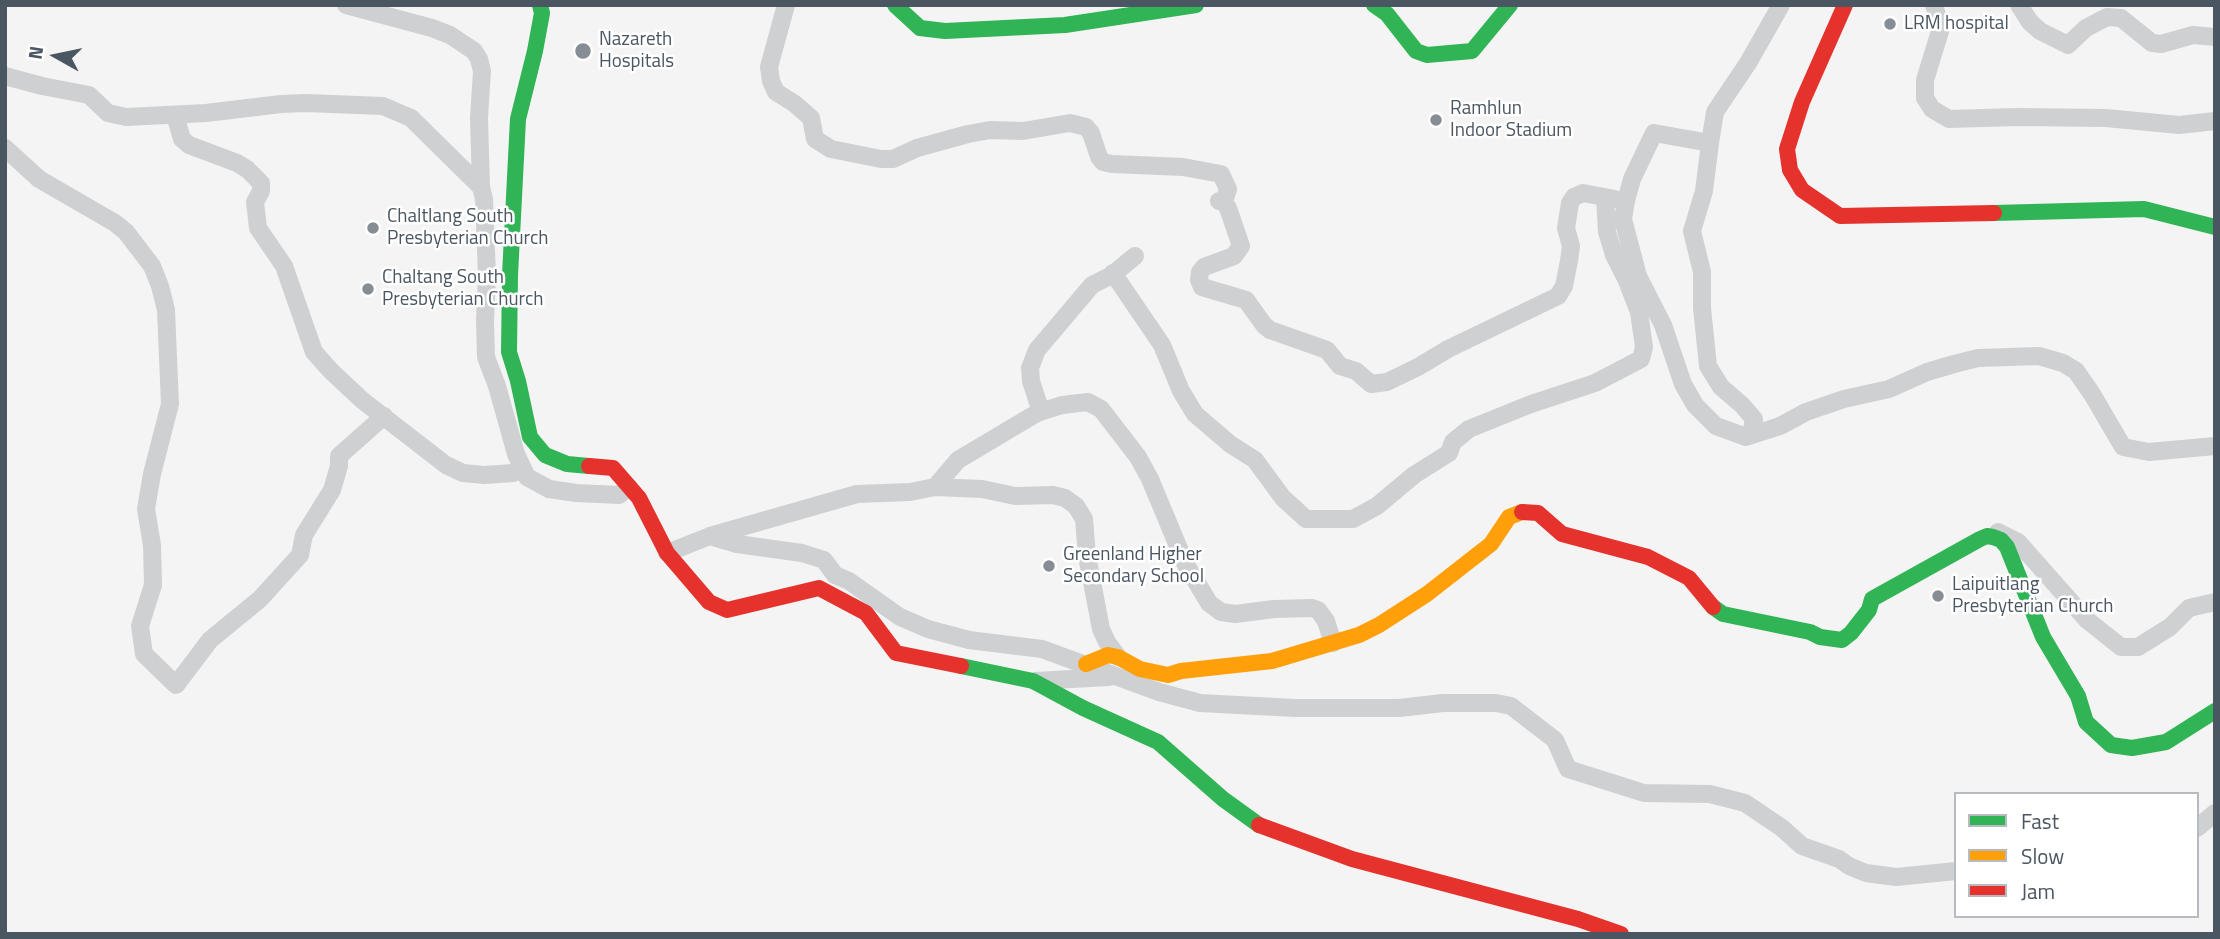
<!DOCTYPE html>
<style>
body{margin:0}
#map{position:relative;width:2220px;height:939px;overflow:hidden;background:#f4f4f4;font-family:"Titillium Web",sans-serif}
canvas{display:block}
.frame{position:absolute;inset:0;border:7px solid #4a5661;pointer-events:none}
.legend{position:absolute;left:1954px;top:792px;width:245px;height:126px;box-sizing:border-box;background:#fff;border:2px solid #b7bbc0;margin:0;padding:9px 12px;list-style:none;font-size:21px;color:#4a5661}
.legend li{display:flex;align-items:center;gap:14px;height:35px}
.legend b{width:35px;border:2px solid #b7bbc0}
.north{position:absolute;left:21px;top:21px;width:70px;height:70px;-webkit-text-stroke:5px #fff;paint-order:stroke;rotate:279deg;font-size:19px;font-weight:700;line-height:28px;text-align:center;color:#4a5661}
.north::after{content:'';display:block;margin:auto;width:24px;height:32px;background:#4a5661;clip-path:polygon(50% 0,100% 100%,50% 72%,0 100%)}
</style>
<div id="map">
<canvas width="2220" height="939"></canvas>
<div class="frame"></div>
<ul class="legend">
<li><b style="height:9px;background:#30b455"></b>Fast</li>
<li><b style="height:9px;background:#ff9f0a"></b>Slow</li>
<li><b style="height:9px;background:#e5322d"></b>Jam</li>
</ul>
<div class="north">N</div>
</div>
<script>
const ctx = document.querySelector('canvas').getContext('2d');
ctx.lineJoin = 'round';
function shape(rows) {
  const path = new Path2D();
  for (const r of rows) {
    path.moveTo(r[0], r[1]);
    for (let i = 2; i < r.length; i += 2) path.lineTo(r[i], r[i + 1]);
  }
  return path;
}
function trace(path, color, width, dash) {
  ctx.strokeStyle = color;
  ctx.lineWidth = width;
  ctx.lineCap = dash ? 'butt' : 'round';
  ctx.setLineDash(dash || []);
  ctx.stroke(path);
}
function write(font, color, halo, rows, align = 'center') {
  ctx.font = font + ' "Titillium Web",sans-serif';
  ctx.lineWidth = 5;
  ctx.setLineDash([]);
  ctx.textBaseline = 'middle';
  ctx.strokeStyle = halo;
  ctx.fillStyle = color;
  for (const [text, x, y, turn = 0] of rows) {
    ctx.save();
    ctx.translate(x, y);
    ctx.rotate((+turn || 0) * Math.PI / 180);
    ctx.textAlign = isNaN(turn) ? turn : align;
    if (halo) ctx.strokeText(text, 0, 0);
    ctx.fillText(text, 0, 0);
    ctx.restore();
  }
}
trace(shape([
 [346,5,432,28,450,35,474,51,479,59,482,71,479,118,481,187],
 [786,5,769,67,771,81,776,92,795,104,811,118,815,139,831,149,881,159,893,159,917,148,968,134,990,130,1023,131,1070,123,1086,127,1091,133,1099,157,1103,162,1112,164,1183,167,1221,174,1228,189,1224,202],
 [1781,5,1748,63,1715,112,1710,143,1654,133,1632,179,1626,201,1623,219,1638,276,1663,325,1683,384,1695,405,1716,426,1746,437,1780,426,1806,412,1844,399,1889,389,1927,372,1954,364,1978,358,2039,356,2063,363,2076,371,2092,394,2123,447,2149,452,2215,446],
 [1934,5,1941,28,1925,80,1925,98,1932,109,1949,119,2017,117,2106,118,2179,125,2215,121],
 [2019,5,2030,22,2040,31,2068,45,2086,28,2107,17,2121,18,2152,43,2161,44,2193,35,2215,37],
 [5,76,42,86,89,95,108,113,126,117,206,113,281,104,306,103,383,106,411,118,481,187,484,199,487,276,485,322,486,357,497,386,516,454,527,477,549,489,576,493,619,495,629,487],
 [175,115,182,139,189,145,237,163,247,169,261,183,261,191,255,202,258,228,284,266,314,352,331,371,362,400,446,465,463,473,484,475,513,473,522,469],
 [1710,143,1704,191,1692,231,1702,272,1702,308,1708,366,1721,387,1742,405,1754,419,1751,435],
 [5,148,39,179,115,223,126,232,152,266,160,286,166,310,170,404,152,474,146,509,152,545,153,585,140,626,144,654,176,685,210,640,260,599,300,555,304,535,332,490,339,466,339,456,384,416],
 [1219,201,1224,202,1228,208,1241,246,1234,256,1204,267,1200,272,1199,280,1202,287,1246,300,1264,325,1270,330,1327,350,1340,366,1356,371,1371,384,1387,382,1418,367,1448,349,1558,296,1564,286,1569,261,1571,246,1566,228,1570,203,1574,197,1583,193,1615,199],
 [1113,273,1162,345,1181,391,1195,414,1230,444,1255,460,1283,498,1306,519,1353,519,1377,506,1414,475,1449,453,1453,442,1469,429,1531,404,1595,383,1641,359,1644,347,1639,312,1627,281,1614,255,1607,232,1605,198],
 [1041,412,1031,381,1030,368,1037,350,1092,285,1112,275,1135,256],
 [935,487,958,460,1037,413,1062,405,1088,402,1101,409,1138,457,1150,479,1185,563,1209,603,1221,612,1235,614,1274,609,1312,608,1318,610,1326,621,1333,643],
 [1998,532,2018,542,2087,620,2121,647,2138,647,2170,627,2189,608,2215,602],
 [710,536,857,494,910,492,935,487,982,489,1015,496,1053,495,1065,498,1076,506,1084,519,1087,556,1101,629,1107,642,1118,657],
 [667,553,710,536,737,544,802,553,824,560,835,575,849,581,900,617,928,629,969,640,1042,649,1159,692,1200,703,1295,708,1399,708,1443,703,1496,703,1511,706,1555,740,1568,769,1644,793,1710,794,1745,803,1782,828,1802,846,1839,859,1849,866,1866,873,1896,877,1956,871],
 [1035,681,1109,677],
 [2197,828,2215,813]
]), '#ced0d2', 18);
trace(shape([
 [540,5,542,13,535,51,518,119,510,275,509,352,518,381,530,437,545,455,567,464,589,466],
 [895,5,920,28,945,31,1065,25,1196,5],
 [1374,5,1387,14,1416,51,1427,55,1472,51,1510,5],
 [1994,213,2144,209,2215,227],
 [1713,607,1723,614,1810,632,1820,637,1842,640,1851,633,1869,610,1872,599,1980,539,1987,536,1993,537,2001,540,2007,547,2043,637,2078,696,2086,722,2111,745,2132,748,2166,742,2215,711],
 [961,666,1033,681,1083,708,1158,742,1223,799,1259,825]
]), '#30b455', 16);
trace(shape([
 [1086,664,1108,655,1118,657,1140,669,1168,675,1181,671,1272,661,1359,635,1379,625,1427,594,1491,544,1509,517,1522,512]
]), '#ff9f0a', 16);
trace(shape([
 [1845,5,1802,102,1787,149,1790,170,1802,190,1840,216,1994,213],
 [589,466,613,468,639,498,667,553,709,602,727,610,819,588,866,613,896,653,961,666],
 [1522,512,1538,513,1562,534,1648,557,1689,578,1713,607],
 [1259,825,1352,859,1578,919,1621,934]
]), '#e5322d', 16);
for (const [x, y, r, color] of [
 [1890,24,7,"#868d94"],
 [583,51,9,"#868d94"],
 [1436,120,7,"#868d94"],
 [373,228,7,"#868d94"],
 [368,289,7,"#868d94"],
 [1049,566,7,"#868d94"],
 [1938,596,7,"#868d94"]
]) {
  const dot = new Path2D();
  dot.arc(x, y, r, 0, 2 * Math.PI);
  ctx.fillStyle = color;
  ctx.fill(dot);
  trace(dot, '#fff', 2.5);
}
write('19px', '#4a5661', '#fff', [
 ["LRM hospital",1904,24],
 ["Nazareth",599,40],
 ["Hospitals",599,62],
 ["Ramhlun",1450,109],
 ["Indoor Stadium",1450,131],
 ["Chaltlang South",387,217],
 ["Presbyterian Church",387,239],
 ["Chaltang South",382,278],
 ["Presbyterian Church",382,300],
 ["Greenland Higher",1063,555],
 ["Secondary School",1063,577],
 ["Laipuitlang",1952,585],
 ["Presbyterian Church",1952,607]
], 'left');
</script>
